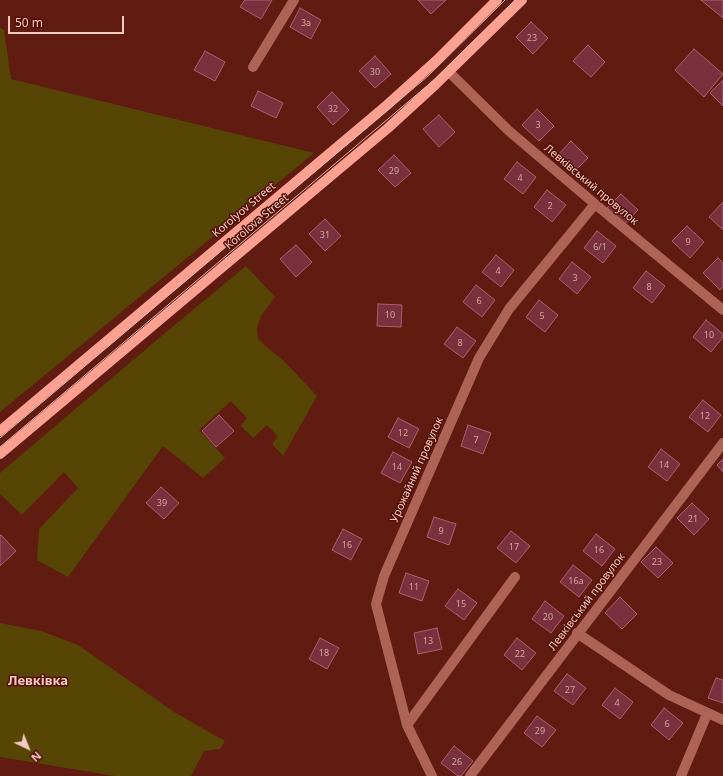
<!DOCTYPE html>
<meta charset="utf-8">
<style>
body{margin:0}
#map{position:relative;width:723px;height:776px;overflow:hidden;background:#611c12;font-family:"Noto Sans",sans-serif}
canvas{display:block}
.north{position:absolute;left:8px;top:728px;width:40px;height:40px;-webkit-text-stroke:3px #541007;paint-order:stroke;rotate:137deg;font-size:11px;font-weight:700;line-height:16px;text-align:center;color:#f4c9c0}
.north::after{content:'';display:block;margin:auto;width:14px;height:18px;background:#f4c9c0;clip-path:polygon(50% 0,100% 100%,50% 72%,0 100%)}
.scale{position:absolute;left:8px;top:16px;width:116px;height:18px;box-sizing:border-box;border:2px solid #f4c9c0;border-top:0;padding-left:5px;font-size:12px;line-height:14px;white-space:nowrap;color:#f4c9c0;-webkit-text-stroke:3px #541007;paint-order:stroke}
</style>
<div id="map">
<canvas width="723" height="776"></canvas>
<div class="north">N</div>
<div class="scale">50 m</div>
</div>
<script>
const ctx = document.querySelector('canvas').getContext('2d');
ctx.lineJoin = 'round';
function fillPath(path, color) {
  ctx.fillStyle = color;
  ctx.fill(path, 'evenodd');
}
function shape(rows) {
  const path = new Path2D();
  for (const r of rows) {
    path.moveTo(r[0], r[1]);
    for (let i = 2; i < r.length; i += 2) path.lineTo(r[i], r[i + 1]);
  }
  return path;
}
function trace(path, color, width, dash) {
  ctx.strokeStyle = color;
  ctx.lineWidth = width;
  ctx.lineCap = dash ? 'butt' : 'round';
  ctx.setLineDash(dash || []);
  ctx.stroke(path);
}
function write(font, color, halo, rows, align = 'center') {
  ctx.font = font + ' "Noto Sans",sans-serif';
  ctx.lineWidth = 3;
  ctx.setLineDash([]);
  ctx.textBaseline = 'middle';
  ctx.strokeStyle = halo;
  ctx.fillStyle = color;
  for (const [text, x, y, turn = 0] of rows) {
    ctx.save();
    ctx.translate(x, y);
    ctx.rotate((+turn || 0) * Math.PI / 180);
    ctx.textAlign = isNaN(turn) ? turn : align;
    if (halo) ctx.strokeText(text, 0, 0);
    ctx.fillText(text, 0, 0);
    ctx.restore();
  }
}
fillPath(shape([
 [0,28,4,30,11,79,314,153,0,412],
 [246,266,275,297,261,316,257,328,258,338,263,344,284,361,317,396,283,456,272,444,278,436,267,425,253,438,241,426,247,418,231,401,199,430,225,458,203,478,163,446,68,577,37,560,39,529,78,488,64,472,22,515,0,494,0,473,165,333],
 [0,623,41,631,78,645,174,712,225,741,220,749,204,751,191,776,115,776,0,757]
]), '#574506');
const building = shape([
 [245,0,272,0,261,19,240,7,245,0],
 [418,0,446,0,431,14,418,0],
 [701,0,723,0,723,18,701,0],
 [300,8,321,20,311,39,290,27,300,8],
 [531,22,548,38,533,54,516,37,531,22],
 [588,45,605,62,591,77,573,61,588,45],
 [694,49,723,74,704,97,675,70,694,49],
 [205,51,225,62,215,81,194,70,205,51],
 [375,56,391,74,375,88,359,71,375,56],
 [723,80,723,106,710,93,723,80],
 [258,91,283,103,276,118,251,106,258,91],
 [332,92,349,110,333,125,317,107,332,92],
 [537,109,554,126,539,141,522,125,537,109],
 [439,115,455,132,439,147,423,129,439,115],
 [571,141,588,158,573,173,556,157,571,141],
 [394,155,411,173,395,187,378,170,394,155],
 [517,162,536,177,523,194,504,179,517,162],
 [547,190,566,205,552,222,534,207,547,190],
 [621,194,638,210,623,226,606,209,621,194],
 [723,202,723,230,709,217,723,202],
 [325,219,341,236,325,251,309,234,325,219],
 [687,226,704,242,690,258,672,241,687,226],
 [597,231,616,246,603,263,584,248,597,231],
 [296,245,312,262,296,277,280,259,296,245],
 [496,255,514,270,501,287,482,272,496,255],
 [718,258,723,263,723,287,720,290,703,273,718,258],
 [572,262,591,277,577,294,559,279,572,262],
 [646,271,665,286,652,303,633,288,646,271],
 [476,285,495,300,482,317,463,302,476,285],
 [539,300,558,315,545,332,526,317,539,300],
 [378,304,402,305,401,327,377,326,378,304],
 [706,320,723,334,723,337,711,352,693,337,706,320],
 [457,327,476,341,463,358,444,344,457,327],
 [703,400,721,415,708,432,689,417,703,400],
 [219,415,234,431,216,447,202,431,219,415],
 [398,418,419,429,409,448,388,437,398,418],
 [468,425,491,433,483,454,461,446,468,425],
 [661,449,680,464,667,481,648,467,661,449],
 [393,452,412,462,400,483,381,473,393,452],
 [723,459,723,472,717,465,723,459],
 [161,487,179,503,164,519,146,503,161,487],
 [692,503,709,519,694,535,677,518,692,503],
 [434,517,456,524,449,545,427,537,434,517],
 [343,529,362,539,351,560,332,550,343,529],
 [511,531,530,546,516,563,497,548,511,531],
 [596,534,615,549,602,566,583,551,596,534],
 [1,535,16,551,0,566,0,536,1,535],
 [656,547,673,563,658,578,641,562,656,547],
 [573,565,592,580,579,597,560,582,573,565],
 [406,573,429,581,422,601,399,593,406,573],
 [458,589,477,603,464,620,445,606,458,589],
 [620,597,637,614,622,629,605,613,620,597],
 [545,601,564,616,551,633,532,619,545,601],
 [437,628,442,649,418,654,414,633,437,628],
 [320,638,339,648,327,669,309,659,320,638],
 [517,638,536,653,522,670,504,655,517,638],
 [567,674,586,688,573,705,554,691,567,674],
 [716,678,723,680,723,703,708,698,716,678],
 [615,688,633,702,620,719,602,705,615,688],
 [664,708,683,723,669,740,651,725,664,708],
 [537,716,556,730,542,747,524,733,537,716],
 [454,746,473,761,461,776,458,776,441,763,454,746]
]);
fillPath(building, '#79313e');
trace(building, '#ae606c', 1);
trace(shape([
 [253,67,294,0],
 [449,72,509,131,595,204,723,310],
 [577,633,669,695,723,720],
 [407,725,515,577],
 [432,776,407,725,376,604,384,576,479,358,509,309,595,204],
 [470,776,723,443],
 [681,776,707,714]
]), '#ad6356', 10);
trace(shape([
 [0,431,387,105,437,60,497,0],
 [0,454,388,128,435,85,522,0]
]), '#fca191', 10);
trace(shape([
 [0,438,428,76,505,0],
 [0,447,434,80,515,0]
]), '#e4b6ad', 1);
write('9px', '#d5a3a0', null, [
 ["3а",306,23],
 ["23",532,38],
 ["30",375,72],
 ["32",333,109],
 ["3",538,125],
 ["29",394,171],
 ["4",520,178],
 ["2",550,206],
 ["31",325,235],
 ["9",688,242],
 ["6/1",600,247],
 ["4",498,271],
 ["3",575,278],
 ["8",649,287],
 ["6",479,301],
 ["10",390,315],
 ["5",542,316],
 ["10",709,335],
 ["8",460,343],
 ["12",705,416],
 ["12",403,433],
 ["7",476,440],
 ["14",664,465],
 ["14",397,467],
 ["39",162,503],
 ["21",693,519],
 ["9",441,531],
 ["16",347,545],
 ["17",514,547],
 ["16",599,550],
 ["23",657,562],
 ["16а",576,581],
 ["11",414,587],
 ["15",461,604],
 ["20",548,617],
 ["13",428,641],
 ["18",324,653],
 ["22",520,654],
 ["27",570,690],
 ["4",617,703],
 ["6",667,724],
 ["29",540,731],
 ["26",457,762]
]);
write('11px', '#f4c9c0', '#541007', [
 ["Левківський провулок",591,185,40],
 ["Korolyov Street",244,210,-40],
 ["Korolova Street",257,222,-40],
 ["Урожайний провулок",417,470,-66],
 ["Левківський провулок",587,602,-53]
]);
write('bold 13px', '#f4c9c0', '#541007', [
 ["Левківка",38,681]
]);
</script>
